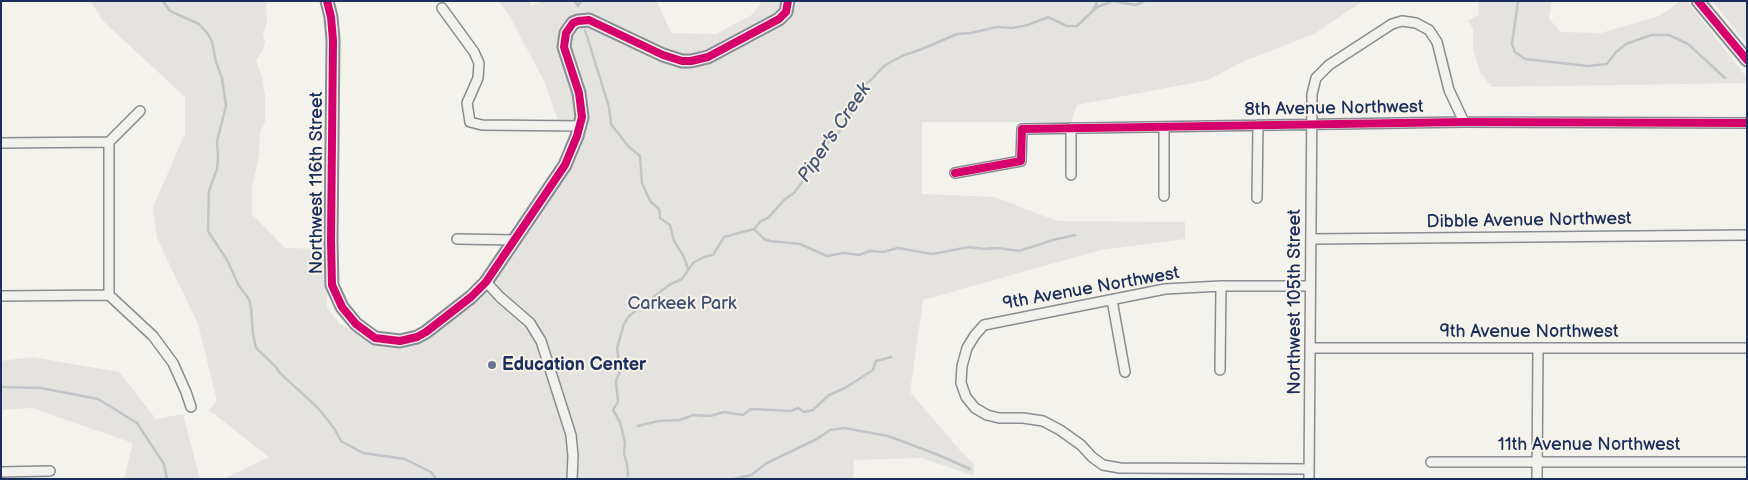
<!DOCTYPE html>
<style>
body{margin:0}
#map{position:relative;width:1748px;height:480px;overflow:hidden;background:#f4f2ec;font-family:"Balsamiq Sans",sans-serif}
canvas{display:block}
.frame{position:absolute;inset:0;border:2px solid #1b2f5e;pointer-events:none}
</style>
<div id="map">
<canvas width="1748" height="480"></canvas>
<div class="frame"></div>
</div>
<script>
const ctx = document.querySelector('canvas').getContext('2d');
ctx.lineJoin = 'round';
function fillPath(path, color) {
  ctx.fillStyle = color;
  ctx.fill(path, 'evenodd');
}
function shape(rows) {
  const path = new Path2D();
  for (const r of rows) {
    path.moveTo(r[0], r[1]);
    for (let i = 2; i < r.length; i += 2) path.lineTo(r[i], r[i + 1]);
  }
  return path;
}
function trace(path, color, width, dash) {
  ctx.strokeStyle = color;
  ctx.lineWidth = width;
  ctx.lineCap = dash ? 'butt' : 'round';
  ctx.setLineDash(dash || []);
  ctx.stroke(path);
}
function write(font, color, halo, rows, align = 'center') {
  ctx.font = font + ' "Balsamiq Sans",sans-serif';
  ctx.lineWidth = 4;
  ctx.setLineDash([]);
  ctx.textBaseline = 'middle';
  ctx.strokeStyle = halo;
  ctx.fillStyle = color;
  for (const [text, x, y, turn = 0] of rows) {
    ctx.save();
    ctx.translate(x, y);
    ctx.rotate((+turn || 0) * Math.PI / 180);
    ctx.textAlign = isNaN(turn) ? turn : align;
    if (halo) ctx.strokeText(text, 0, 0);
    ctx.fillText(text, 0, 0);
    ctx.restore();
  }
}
fillPath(shape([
 [90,1,266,1,267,22,263,34,265,42,263,49,256,61,262,76,265,95,265,122,260,131,259,155,252,188,252,214,285,248,327,249,327,308,339,323,353,332,383,340,407,340,471,297,559,174,581,126,560,126,544,81,509,15,499,1,529,1,531,6,543,1,657,1,671,33,716,34,753,14,762,1,1363,1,1314,34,1244,61,1208,80,1077,105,1071,122,922,122,922,194,995,197,1057,221,1185,222,1185,239,1101,250,923,300,910,392,958,448,974,464,974,476,922,458,854,460,853,479,223,479,269,457,209,410,217,401,198,324,157,238,153,207,185,134,185,97,104,22],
 [1477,1,1552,1,1549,18,1560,32,1601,33,1659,16,1681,1,1687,1,1747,78,1747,83,1491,87,1480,71,1473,49,1473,28,1468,21,1478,15,1479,4],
 [1712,1,1747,1,1747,44],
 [32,357,119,372,156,419,183,414,200,479,124,479,133,443,32,408,1,410,1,361]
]), '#e4e3df');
trace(shape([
 [163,1,170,11,199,24,208,34,212,42,216,62,222,78,226,106,217,141,218,158,217,169,209,191,208,231,227,260,239,286,249,299,251,308,253,334,256,348,276,367,280,373,318,408,334,428,341,441,363,453,405,459,431,472,436,479],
 [575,1,578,6,581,1],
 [1113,1,1135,5,1145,1],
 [1518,1,1512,44,1515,52,1525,59,1588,66,1607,64,1616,52,1626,44,1651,35,1669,35,1688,44,1725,78],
 [1094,9,1097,1],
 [585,30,609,107,611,124,628,146,640,156,642,183,650,201,659,209,660,218,670,225,674,241,684,257,688,269],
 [754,229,764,239,770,241,800,244,827,256,844,253,859,255,870,251,883,252,898,248,932,254,969,247,984,249,998,248,1019,251,1053,240,1075,235],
 [1,387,41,388,98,399,137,423,164,464,167,479],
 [638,426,658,421,680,420,693,415,710,416,724,412,743,415,751,409,791,411,798,408,804,412,813,410,829,395,845,388,873,370,876,361,891,357],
 [628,476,627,464,624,454,625,443,620,422,613,410,618,402,616,381,620,371,617,348,624,324,629,316,669,285,682,279,693,263,704,257,713,255,724,237,754,229,761,221,768,218,784,200,794,193,805,178,817,156,825,145,836,136,849,117,861,87,871,80,883,67,889,63,902,56,922,49,957,34,971,33,997,27,1012,28,1028,25,1048,17,1067,26,1077,26,1097,7,1113,1],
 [734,479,751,475,767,463,817,439,830,430,844,428,888,436,936,454,970,469]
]), '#c2c4c8', 2.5);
const street = shape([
 [442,8,474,52,479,63,478,78,467,103,470,122,482,125,581,126],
 [1164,127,1164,196],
 [1071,128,1071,175],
 [109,142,109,295],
 [1,143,109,142,140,111],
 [955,173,1021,161,1022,129,1464,122,1747,123],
 [1257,198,1258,125],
 [457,239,515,240],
 [1311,239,1747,235],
 [486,282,500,297,530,323,541,341,571,435,573,456,572,479],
 [1,296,109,295,153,336,173,363,186,392,191,407],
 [1112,300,1125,372],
 [1311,348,1747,348],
 [1220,370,1221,286],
 [1431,462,1747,462],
 [1309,469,1120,468,1103,465,1092,457,1081,445,1060,430,1043,421,1023,418,999,418,987,415,975,408,966,397,961,383,962,366,967,348,975,335,984,325,1165,289,1221,286,1310,286],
 [1,472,50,471],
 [1309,479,1312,94,1316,78,1329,65,1392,24,1402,21,1416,23,1429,30,1437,42,1449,90,1464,122],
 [1537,479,1538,348]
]);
const secondary = shape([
 [327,1,331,17,333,40,331,241,332,285,342,307,356,324,375,338,400,341,417,337,426,332,471,297,486,282,565,165,577,136,582,117,579,93,564,47,566,33,573,23,578,21,589,20,663,55,682,61,691,61,708,57,779,19,786,12,788,1],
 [1698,1,1747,60]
]);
trace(street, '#898c92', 12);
trace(secondary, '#898c92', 15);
trace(street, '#f2f1ed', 9);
trace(secondary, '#f2f1ed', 11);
trace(shape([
 [327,1,331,17,333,40,331,241,332,285,342,307,356,324,375,338,400,341,417,337,426,332,471,297,486,282,565,165,577,136,582,117,579,93,564,47,566,33,573,23,578,21,589,20,663,55,682,61,691,61,708,57,779,19,786,12,788,1],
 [1698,1,1747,60],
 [955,173,1021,161,1022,129,1464,122,1747,123]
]), '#d6006c', 8);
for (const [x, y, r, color] of [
 [492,365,5,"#677390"]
]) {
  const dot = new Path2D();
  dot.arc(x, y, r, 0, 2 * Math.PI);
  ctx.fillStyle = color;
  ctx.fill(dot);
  trace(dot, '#f7f3e8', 2);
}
write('18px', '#1b2f5e', '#f7f3e8', [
 ["8th Avenue Northwest",1334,109,-1],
 ["Northwest 116th Street",317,183,-90],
 ["Dibble Avenue Northwest",1529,221,-1],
 ["9th Avenue Northwest",1091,289,-10],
 ["Northwest 105th Street",1295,302,-90],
 ["9th Avenue Northwest",1529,332],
 ["11th Avenue Northwest",1589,445]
]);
write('18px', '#415076', '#f7f3e8', [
 ["Carkeek Park",682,304]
]);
write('bold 18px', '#1b2f5e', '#f7f3e8', [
 ["Education Center",502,365]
], 'left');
write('italic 19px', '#465679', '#f7f3e8', [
 ["Piper's Creek",835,133,-56]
]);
</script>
